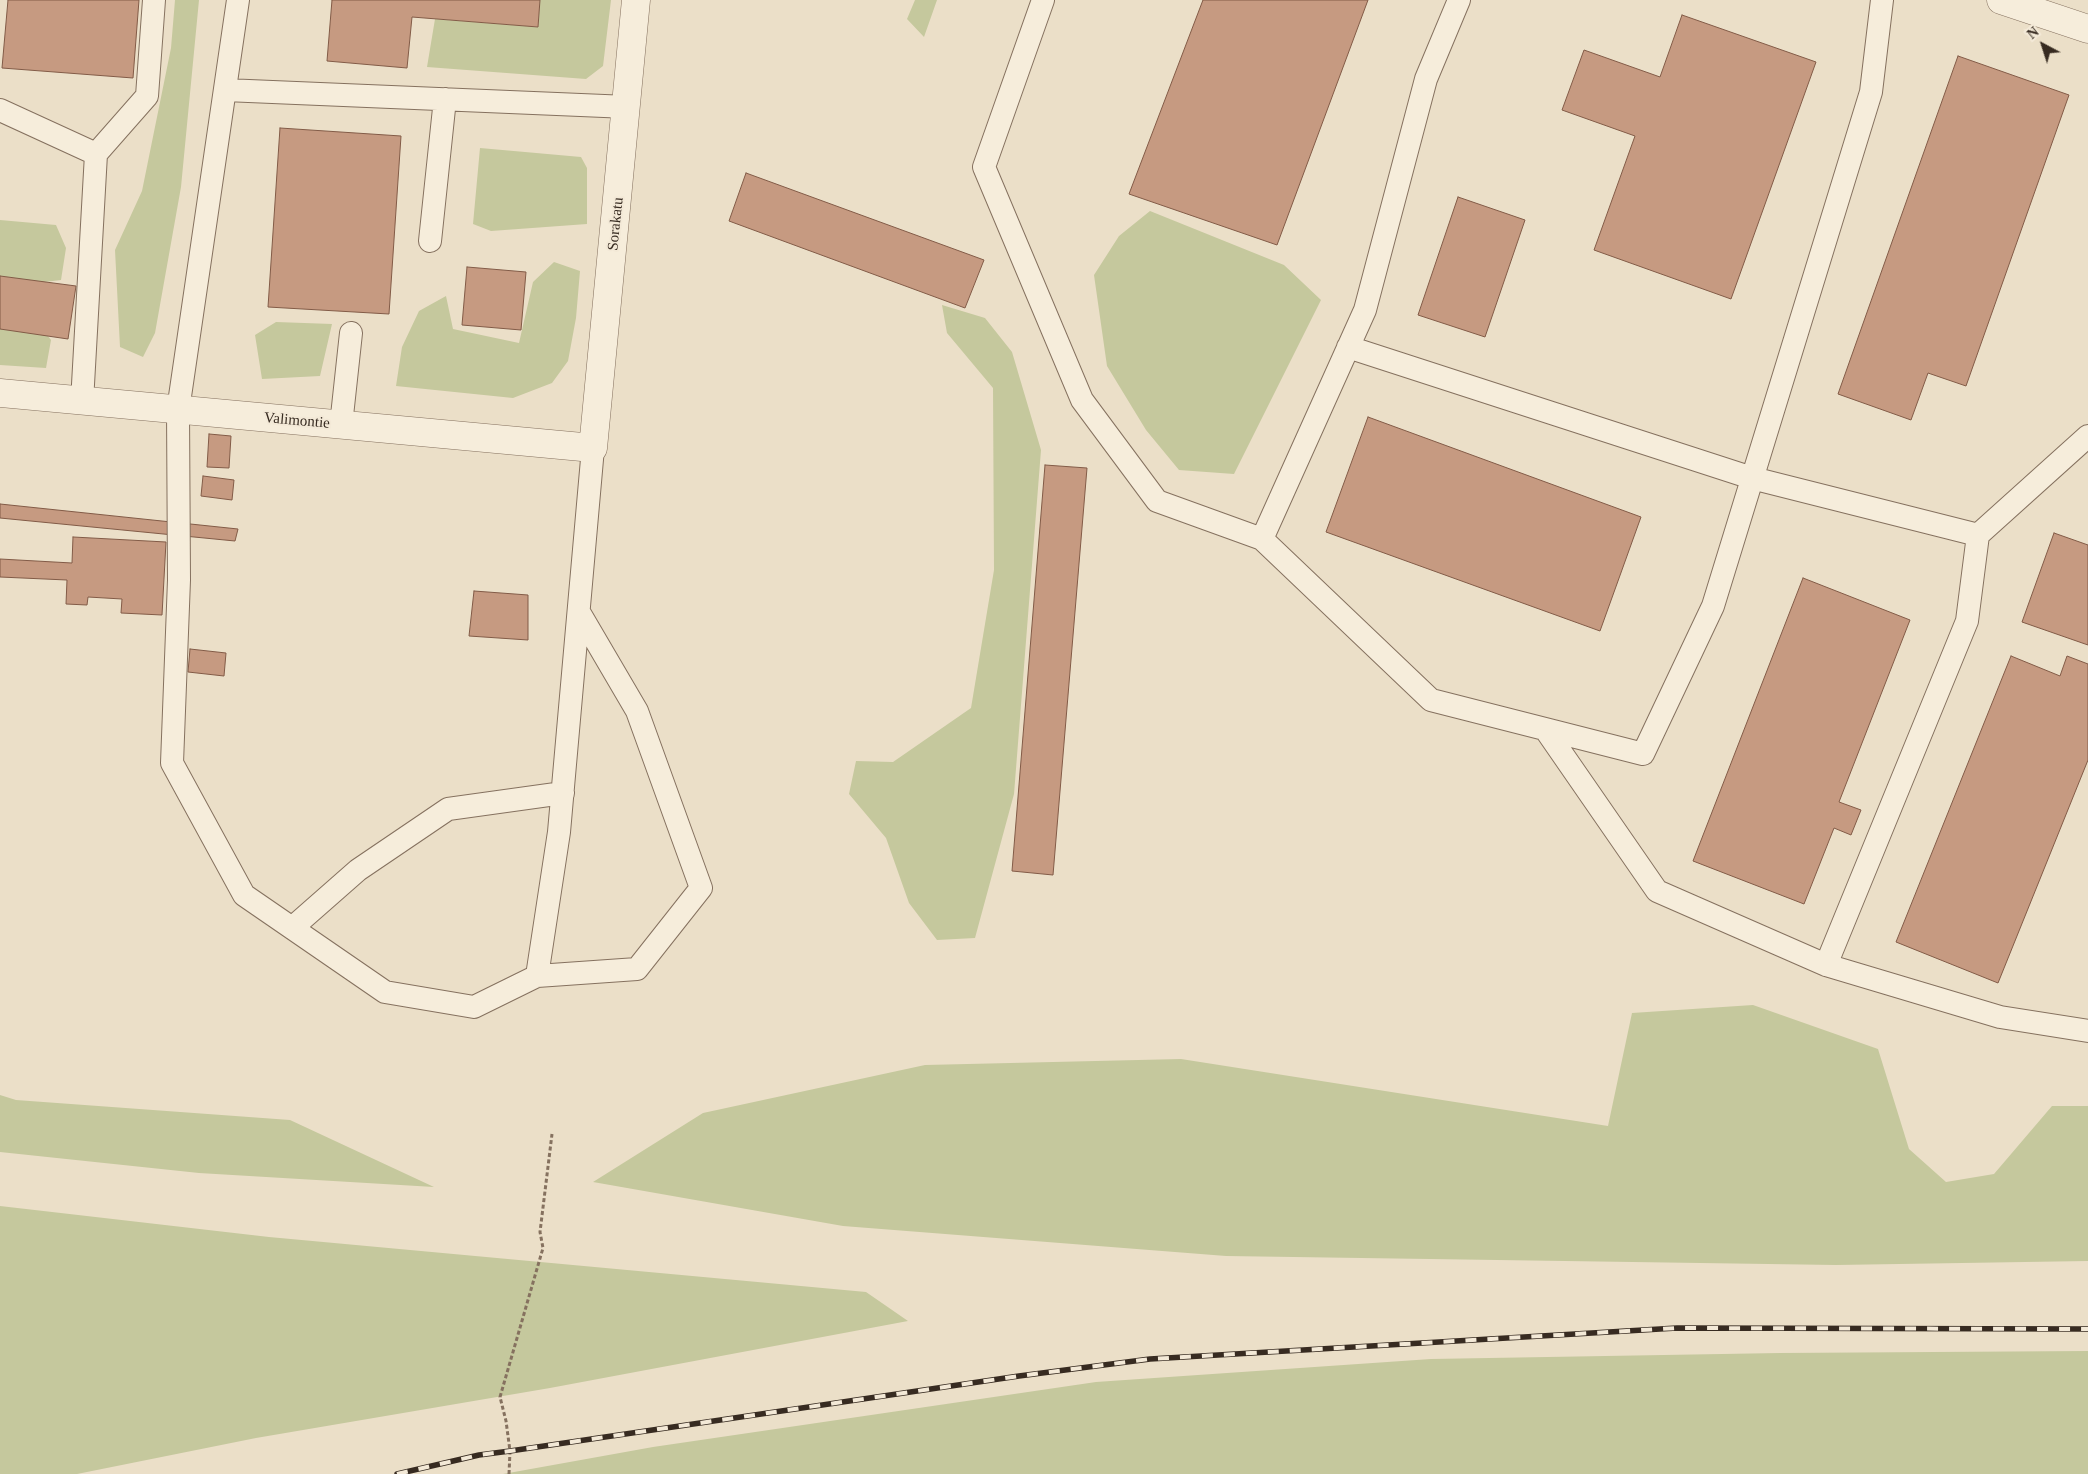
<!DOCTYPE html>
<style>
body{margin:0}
#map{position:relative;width:2088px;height:1474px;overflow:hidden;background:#ebdfc8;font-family:"Times New Roman",serif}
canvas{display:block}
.north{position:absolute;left:2018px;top:20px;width:50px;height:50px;-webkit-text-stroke:4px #f3e9d7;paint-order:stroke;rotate:320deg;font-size:14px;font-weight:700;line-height:20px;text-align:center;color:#372b21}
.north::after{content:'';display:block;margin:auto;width:18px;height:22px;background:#372b21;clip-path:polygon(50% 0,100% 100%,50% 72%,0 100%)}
</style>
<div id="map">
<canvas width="2088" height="1474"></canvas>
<div class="north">N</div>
</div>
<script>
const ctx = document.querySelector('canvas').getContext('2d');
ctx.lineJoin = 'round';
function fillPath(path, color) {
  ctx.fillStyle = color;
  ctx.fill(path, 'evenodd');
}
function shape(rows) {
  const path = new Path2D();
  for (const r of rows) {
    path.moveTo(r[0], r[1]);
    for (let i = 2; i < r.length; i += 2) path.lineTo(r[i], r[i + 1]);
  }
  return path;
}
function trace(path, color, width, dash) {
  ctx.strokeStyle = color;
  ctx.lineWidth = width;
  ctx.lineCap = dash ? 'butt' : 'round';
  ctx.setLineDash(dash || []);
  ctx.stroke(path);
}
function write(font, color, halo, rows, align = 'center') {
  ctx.font = font + ' "Times New Roman",serif';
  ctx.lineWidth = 4;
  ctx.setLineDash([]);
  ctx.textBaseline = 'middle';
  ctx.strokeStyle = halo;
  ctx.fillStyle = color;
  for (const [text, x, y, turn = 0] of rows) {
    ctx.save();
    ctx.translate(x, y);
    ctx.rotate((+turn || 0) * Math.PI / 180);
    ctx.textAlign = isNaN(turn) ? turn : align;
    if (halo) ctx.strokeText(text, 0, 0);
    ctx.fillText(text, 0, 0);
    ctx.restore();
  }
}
fillPath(shape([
 [175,0,199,0,181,187,155,333,143,357,120,347,115,250,142,191,171,48],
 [540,0,611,0,603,66,586,79,427,67,435,19,538,27],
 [915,0,937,0,924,37,907,19],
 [480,148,581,157,587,168,587,224,491,231,473,224],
 [1150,211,1284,265,1321,300,1234,474,1179,470,1146,430,1107,366,1094,275,1119,236],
 [0,220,56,225,66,248,61,280,19,285,28,310,51,340,46,368,0,365],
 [554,262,580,271,576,318,568,361,552,383,513,398,396,386,402,347,419,311,446,296,453,329,519,343,533,282],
 [942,305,985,318,1012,352,1041,450,1014,794,975,938,937,940,909,903,886,838,849,794,856,761,893,762,971,708,994,570,993,388,947,333],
 [276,322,332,324,320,376,262,379,255,335],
 [1753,1005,1878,1049,1909,1149,1946,1182,1994,1174,2052,1106,2088,1106,2088,1261,1836,1265,1226,1256,843,1226,593,1182,703,1113,925,1065,1181,1059,1608,1126,1632,1013],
 [0,1095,16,1100,290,1120,434,1187,199,1173,0,1152],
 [0,1206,269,1237,866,1292,908,1321,550,1388,256,1438,77,1474,0,1474],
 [2088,1351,2088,1474,503,1474,653,1447,1096,1382,1431,1359,1780,1353]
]), '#c5c89d');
const building = shape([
 [8,0,139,0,133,78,2,68,8,0],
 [332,0,540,0,538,27,412,17,407,68,327,61,332,0],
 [1203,0,1368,0,1277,245,1129,194,1203,0],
 [1682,15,1816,62,1731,299,1594,250,1635,136,1562,110,1584,50,1660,77,1682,15],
 [1958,56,2069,95,1966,386,1928,373,1911,420,1838,394,1958,56],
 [280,128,401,136,389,314,268,307,280,128],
 [746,173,984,260,965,308,729,221,746,173],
 [1458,197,1525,220,1485,337,1418,315,1458,197],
 [467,267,526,272,521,330,462,325,467,267],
 [0,276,76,286,68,339,0,329,0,276],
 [1368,417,1641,517,1600,631,1326,532,1368,417],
 [209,434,231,436,229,468,207,467,209,434],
 [1045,465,1087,468,1053,875,1012,871,1045,465],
 [203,476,234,480,232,500,201,496,203,476],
 [0,504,238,529,235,541,0,518,0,504],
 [2054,533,2088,545,2088,645,2022,622,2054,533],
 [73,537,166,542,162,615,121,613,122,599,88,597,87,605,66,604,67,580,0,577,0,559,72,563,73,537],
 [1803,578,1910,620,1839,802,1861,810,1851,835,1834,828,1804,904,1693,861,1803,578],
 [474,591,528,595,528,640,469,636,474,591],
 [190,649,226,653,224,676,188,672,190,649],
 [2011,656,2060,676,2067,656,2088,664,2088,760,1998,983,1896,942,2011,656]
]);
fillPath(building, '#c69a81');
trace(building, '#825b47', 1);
const service = shape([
 [238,0,178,410,179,580,172,763,244,895,385,992,474,1007,537,976,559,832,593,448],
 [1043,0,984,167,1082,400,1157,501,1262,539,1365,310,1426,79,1459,0],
 [225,90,628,107],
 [0,110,96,154],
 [430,241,445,99],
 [1348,347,1752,478,1978,535,2088,436],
 [82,402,96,154,147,96,154,0],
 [341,425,351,333],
 [1262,539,1431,700,1643,754,1713,606,1871,92,1882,0],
 [1545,729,1657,891,1826,965,2000,1017,2088,1031],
 [292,928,358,870,448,809,563,793],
 [1826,965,1967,621,1978,535],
 [537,976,637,969,701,888,637,711,579,612]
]);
const minor = shape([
 [2001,0,2088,29],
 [0,393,593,448,636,0]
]);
trace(service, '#85715f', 24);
trace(minor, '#85715f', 29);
trace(shape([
 [509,1474,510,1451,506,1421,500,1397,543,1248,540,1232,552,1134]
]), '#85715f', 3, [4, 2.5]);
trace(service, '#f6eddb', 22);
trace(minor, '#f6eddb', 28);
const rail = shape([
 [397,1474,479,1455,510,1451,1019,1376,1150,1359,1677,1328,2088,1329]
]);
trace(rail, '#372b21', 5.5);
trace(rail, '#f3e9d7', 4, [11]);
write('15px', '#372b21', '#f3e9d7', [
 ["Sorakatu",616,224,-84],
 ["Valimontie",297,421,5]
]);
</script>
